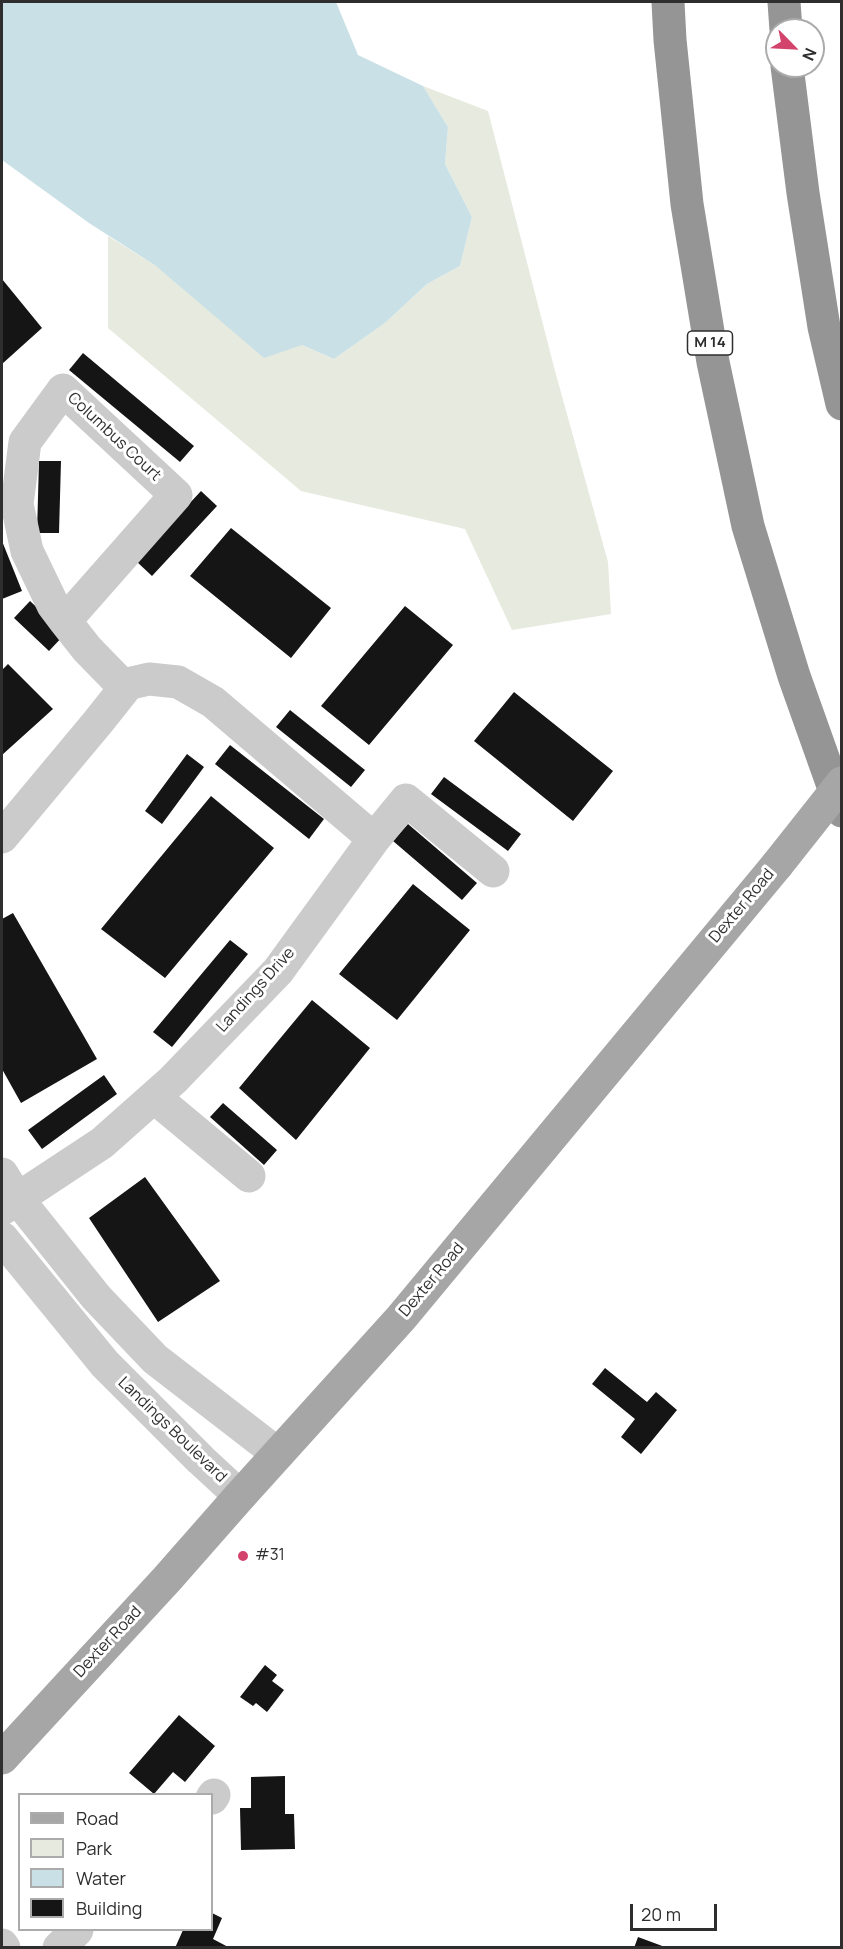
<!DOCTYPE html>
<style>
body{margin:0}
#map{position:relative;width:843px;height:1949px;overflow:hidden;background:#fff;font-family:Manrope,sans-serif}
canvas{display:block}
.frame{position:absolute;inset:0;border:3px solid #2e2e2e;pointer-events:none}
.legend{position:absolute;left:18px;top:1793px;width:195px;height:138px;box-sizing:border-box;background:#fff;border:2px solid #ababab;margin:0;padding:8px 10px;list-style:none;font-size:18px;color:#2e2e2e}
.legend li{display:flex;align-items:center;gap:12px;height:30px}
.legend b{width:30px;border:2px solid #ababab}
.north{position:absolute;left:765px;top:18px;width:60px;height:60px;box-sizing:border-box;background:#fff;border:2px solid #ababab;border-radius:50%;rotate:114deg;font-size:16px;font-weight:700;line-height:24px;text-align:center;color:#2e2e2e}
.north::after{content:'';display:block;margin:auto;width:21px;height:27px;background:#d2446c;clip-path:polygon(50% 0,100% 100%,50% 72%,0 100%)}
.scale{position:absolute;left:630px;top:1904px;width:87px;height:27px;box-sizing:border-box;border:3px solid #2e2e2e;border-top:0;padding-left:8px;font-size:18px;line-height:21px;white-space:nowrap;color:#2e2e2e;-webkit-text-stroke:4px #fff;paint-order:stroke}
</style>
<div id="map">
<canvas width="843" height="1949"></canvas>
<div class="frame"></div>
<ul class="legend">
<li><b style="height:8px;background:#a6a6a6"></b>Road</li>
<li><b style="height:16px;background:#e7eade"></b>Park</li>
<li><b style="height:16px;background:#c9e1e6"></b>Water</li>
<li><b style="height:16px;background:#151515"></b>Building</li>
</ul>
<div class="north">N</div>
<div class="scale">20 m</div>
</div>
<script>
const ctx = document.querySelector('canvas').getContext('2d');
ctx.lineJoin = 'round';
function fillPath(path, color) {
  ctx.fillStyle = color;
  ctx.fill(path, 'evenodd');
}
function shape(rows) {
  const path = new Path2D();
  for (const r of rows) {
    path.moveTo(r[0], r[1]);
    for (let i = 2; i < r.length; i += 2) path.lineTo(r[i], r[i + 1]);
  }
  return path;
}
function trace(path, color, width, dash) {
  ctx.strokeStyle = color;
  ctx.lineWidth = width;
  ctx.lineCap = dash ? 'butt' : 'round';
  ctx.setLineDash(dash || []);
  ctx.stroke(path);
}
function write(font, color, halo, rows, align = 'center') {
  ctx.font = font + ' Manrope,sans-serif';
  ctx.lineWidth = 6;
  ctx.setLineDash([]);
  ctx.textBaseline = 'middle';
  ctx.strokeStyle = halo;
  ctx.fillStyle = color;
  for (const [text, x, y, turn = 0] of rows) {
    ctx.save();
    ctx.translate(x, y);
    ctx.rotate((+turn || 0) * Math.PI / 180);
    ctx.textAlign = isNaN(turn) ? turn : align;
    if (halo) ctx.strokeText(text, 0, 0);
    ctx.fillText(text, 0, 0);
    ctx.restore();
  }
}
fillPath(shape([
 [423,86,488,111,555,371,608,562,611,614,512,630,465,529,301,491,108,328,108,236,156,266,302,345,334,359,385,323,427,284,460,266,472,217,445,164,448,127]
]), '#e7eade');
fillPath(shape([
 [2,2,336,2,358,55,423,86,448,127,445,164,472,217,460,266,427,284,385,323,334,359,302,345,264,358,156,266,89,223,2,160]
]), '#c9e1e6');
fillPath(shape([
 [2,279,42,328,2,364],
 [83,353,194,446,180,462,69,370],
 [39,461,61,461,59,533,37,533],
 [201,491,217,506,152,576,136,561],
 [231,528,331,608,291,658,190,576],
 [2,541,22,591,2,599],
 [30,601,65,634,49,651,14,618],
 [405,606,453,645,369,745,321,706],
 [8,664,53,709,2,755,2,670],
 [514,692,613,771,573,821,474,741],
 [290,710,365,770,351,787,276,727],
 [230,745,324,819,309,839,215,764],
 [187,754,204,767,162,824,145,811],
 [444,777,521,834,508,851,431,794],
 [211,796,274,848,165,978,101,929],
 [408,824,477,883,462,900,393,841],
 [413,884,470,930,397,1020,339,974],
 [13,913,97,1059,21,1103,2,1069,2,919],
 [230,940,248,954,172,1047,153,1032],
 [312,1000,370,1048,296,1140,239,1088],
 [104,1075,117,1094,42,1149,28,1130],
 [223,1103,277,1150,264,1165,210,1117],
 [145,1177,220,1281,158,1322,89,1218],
 [605,1368,647,1402,656,1392,677,1410,641,1454,621,1437,635,1419,592,1384],
 [265,1665,277,1675,272,1681,284,1690,267,1712,256,1703,253,1706,240,1697],
 [179,1715,215,1746,185,1782,173,1772,154,1794,129,1773],
 [285,1776,285,1814,294,1814,295,1849,241,1850,240,1808,251,1808,251,1777],
 [212,1913,222,1918,213,1939,230,1948,175,1948,183,1930,212,1930],
 [638,1937,665,1947,665,1948,634,1948]
]), '#151515');
trace(shape([
 [65,621,176,495,63,390,25,442,17,504,27,551,53,605,65,621,87,649,125,688],
 [2,837,98,722,125,688,123,685,149,679,178,682,213,702,374,839],
 [154,1097,249,1176],
 [2,1174,17,1198,96,1297,155,1359,278,1454],
 [2,1209,102,1143,173,1080,278,971,374,839,406,800,493,871],
 [2,1238,105,1364,201,1460,240,1496],
 [212,1798,214,1795],
 [2,1945,4,1948],
 [59,1948,77,1930]
]), '#cbcbcb', 33);
trace(shape([
 [2,1758,167,1579,240,1496,401,1318,777,865]
]), '#a6a6a6', 33);
trace(shape([
 [668,2,670,40,687,204,713,362,748,526,794,676,842,811],
 [784,2,786,30],
 [787,66,803,193,824,327,842,404]
]), '#959595', 33);
trace(shape([
 [777,865,842,783]
]), '#a6a6a6', 33);
for (const [x, y, r, color] of [
 [243,1556,6,"#d2446c"]
]) {
  const dot = new Path2D();
  dot.arc(x, y, r, 0, 2 * Math.PI);
  ctx.fillStyle = color;
  ctx.fill(dot);
  trace(dot, '#fff', 2);
}
for (const [x, y, w] of [
 [710,343,45]
]) {
  const box = new Path2D();
  box.roundRect(x - w / 2, y - 12, w, 24, 4.5);
  ctx.fillStyle = '#fff';
  ctx.fill(box);
  trace(box, '#2e2e2e', 1.5);
}
write('bold 15px', '#2e2e2e', null, [
 ["M 14",710,343]
]);
write('16px', '#2e2e2e', '#fff', [
 ["Columbus Court",114,437,43],
 ["Dexter Road",742,906,-50],
 ["Landings Drive",256,990,-48],
 ["Dexter Road",432,1280,-50],
 ["Landings Boulevard",172,1430,44],
 ["Dexter Road",108,1642,-47]
]);
write('16px', '#2e2e2e', '#fff', [
 ["#31",255,1556]
], 'left');
</script>
